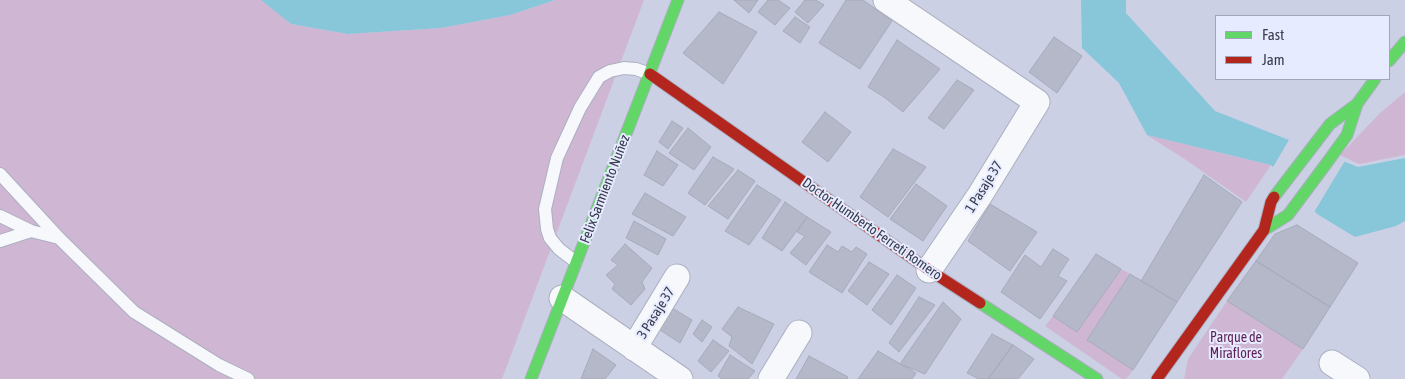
<!DOCTYPE html>
<meta charset="utf-8">
<style>
body{margin:0}
#map{position:relative;width:1405px;height:379px;overflow:hidden;background:#cbd0e5;font-family:"Asap Condensed",sans-serif}
canvas{display:block}
.legend{position:absolute;left:1215px;top:15px;width:175px;height:65px;box-sizing:border-box;background:#e6ebff;border:1px solid #a0a5b7;margin:0;padding:6px 9px;list-style:none;font-size:15px;color:#383b4b}
.legend li{display:flex;align-items:center;gap:10px;height:25px}
.legend b{width:25px;border:1px solid #a0a5b7}
</style>
<div id="map">
<canvas width="1405" height="379"></canvas>
<ul class="legend">
<li><b style="height:6px;background:#63d668"></b>Fast</li>
<li><b style="height:6px;background:#b3261e"></b>Jam</li>
</ul>
</div>
<script>
const ctx = document.querySelector('canvas').getContext('2d');
ctx.lineJoin = 'round';
function fillPath(path, color) {
  ctx.fillStyle = color;
  ctx.fill(path, 'evenodd');
}
function shape(rows) {
  const path = new Path2D();
  for (const r of rows) {
    path.moveTo(r[0], r[1]);
    for (let i = 2; i < r.length; i += 2) path.lineTo(r[i], r[i + 1]);
  }
  return path;
}
function trace(path, color, width, dash) {
  ctx.strokeStyle = color;
  ctx.lineWidth = width;
  ctx.lineCap = dash ? 'butt' : 'round';
  ctx.setLineDash(dash || []);
  ctx.stroke(path);
}
function write(font, color, halo, rows, align = 'center') {
  ctx.font = font + ' "Asap Condensed",sans-serif';
  ctx.lineWidth = 4;
  ctx.setLineDash([]);
  ctx.textBaseline = 'middle';
  ctx.strokeStyle = halo;
  ctx.fillStyle = color;
  for (const [text, x, y, turn = 0] of rows) {
    ctx.save();
    ctx.translate(x, y);
    ctx.rotate((+turn || 0) * Math.PI / 180);
    ctx.textAlign = isNaN(turn) ? turn : align;
    if (halo) ctx.strokeText(text, 0, 0);
    ctx.fillText(text, 0, 0);
    ctx.restore();
  }
}
fillPath(shape([
 [0,0,261,0,291,24,348,34,441,28,510,15,555,0,644,0,502,379,0,379],
 [1405,92,1405,155,1359,164,1340,155,1380,113],
 [1147,135,1271,165,1246,202,1189,162],
 [1121,269,1130,274,1087,340,1133,370,1126,379,1122,379,1045,326,1053,316,1077,331],
 [1227,301,1303,349,1282,379,1184,379,1188,359]
]), '#cfb7d4');
fillPath(shape([
 [261,0,555,0,510,15,441,28,348,34,291,24],
 [1081,0,1126,0,1126,13,1215,111,1358,167,1405,158,1405,221,1396,226,1355,237,1317,214,1271,165,1147,135,1119,83,1082,48]
]), '#88c6da');
fillPath(shape([
 [1290,138,1346,159,1313,214,1272,169]
]), '#cbd0e5');
const building = shape([
 [734,0,758,0,749,13,734,0],
 [768,0,778,0,790,8,775,25,758,12,768,0],
 [805,0,816,0,824,5,808,23,795,12,805,0],
 [846,0,863,0,892,21,860,69,819,43,846,0],
 [719,12,757,32,723,84,683,53,719,12],
 [795,17,810,27,800,43,783,31,795,17],
 [1054,37,1082,56,1057,93,1029,72,1054,37],
 [897,40,940,69,903,112,884,97,868,87,897,40],
 [957,80,974,90,944,129,928,118,957,80],
 [825,112,851,132,828,162,802,142,825,112],
 [672,121,683,128,668,149,659,142,672,121],
 [688,128,711,147,694,170,669,153,688,128],
 [893,149,926,167,888,217,860,197,893,149],
 [657,151,678,165,663,186,644,175,657,151],
 [713,157,734,169,705,205,688,193,713,157],
 [738,170,755,181,728,219,708,206,738,170],
 [1204,175,1242,202,1177,302,1141,281,1204,175],
 [916,184,947,206,923,241,890,219,916,184],
 [757,185,781,200,749,245,725,231,757,185],
 [645,193,686,217,673,236,632,214,645,193],
 [785,202,807,217,782,251,762,238,785,202],
 [990,204,1037,232,1010,271,968,241,990,204],
 [807,217,831,232,806,265,790,253,805,236,797,232,807,217],
 [634,221,666,239,658,255,626,238,634,221],
 [1297,225,1358,263,1330,307,1256,261,1275,234,1297,225],
 [625,244,652,268,642,282,645,289,631,305,612,289,615,284,606,275,618,265,611,260,625,244],
 [827,245,838,252,842,246,852,252,856,247,867,254,842,293,809,272,827,245],
 [1053,249,1069,259,1058,276,1067,281,1040,319,1001,292,1025,255,1041,267,1053,249],
 [1096,254,1121,269,1077,332,1053,316,1096,254],
 [1256,261,1330,307,1303,349,1227,301,1256,261],
 [869,262,889,274,867,305,848,291,869,262],
 [1130,274,1177,302,1133,370,1087,340,1130,274],
 [897,275,916,288,891,325,872,310,897,275],
 [919,297,935,305,899,352,889,343,919,297],
 [943,302,961,319,925,374,900,364,943,302],
 [669,306,692,320,680,343,654,326,669,306],
 [738,307,774,324,752,364,729,346,732,337,722,329,738,307],
 [702,320,712,327,702,342,693,334,702,320],
 [992,334,1013,345,988,379,979,379,967,373,992,334],
 [713,340,729,351,711,372,698,361,713,340],
 [1013,345,1034,359,1018,379,988,379,1013,345],
 [593,349,616,365,605,379,581,379,593,349],
 [878,351,916,373,912,379,858,379,878,351],
 [730,355,755,371,748,379,722,379,718,376,730,355],
 [809,356,848,377,847,379,796,379,809,356]
]);
fillPath(building, '#b4b8c9');
trace(building, '#a6aaba', 1);
const lane = shape([
 [0,174,59,238,134,312,219,365,248,379],
 [0,216,31,231,59,238],
 [0,241,31,231],
 [576,262,559,249,550,238,547,229,545,209,557,158,580,108,599,77,610,71,624,68,636,69,650,74]
]);
const street = shape([
 [886,0,1037,102,980,195,929,270],
 [562,298,680,379],
 [634,348,677,277],
 [1332,363,1357,379],
 [771,379,799,333]
]);
const fast = shape([
 [1389,61,1405,42],
 [1274,197,1330,124,1357,104,1375,79],
 [1264,230,1288,215,1326,164,1347,135,1357,104],
 [980,303,1097,379],
 [531,379,678,0]
]);
const jam = shape([
 [650,74,929,270,980,303],
 [1157,379,1264,230,1271,202,1274,197]
]);
trace(lane, '#acafc0', 14);
trace(street, '#acafc0', 27);
trace(fast, '#acafc0', 13);
trace(jam, '#acafc0', 13);
trace(lane, '#f7f8fb', 12);
trace(street, '#f7f8fb', 25);
trace(fast, '#63d668', 11);
trace(jam, '#b3261e', 11);
write('14px', '#383b4b', '#e6ebff', [
 ["1 Pasaje 37",984,187,-58],
 ["Felix Sarmiento Nuñez",605,189,-69],
 ["Doctor Humberto Ferreti Romero",872,229,35],
 ["3 Pasaje 37",656,313,-58]
]);
write('14px', '#601f56', '#e6ebff', [
 ["Parque de",1236,338],
 ["Miraflores",1236,354]
]);
</script>
